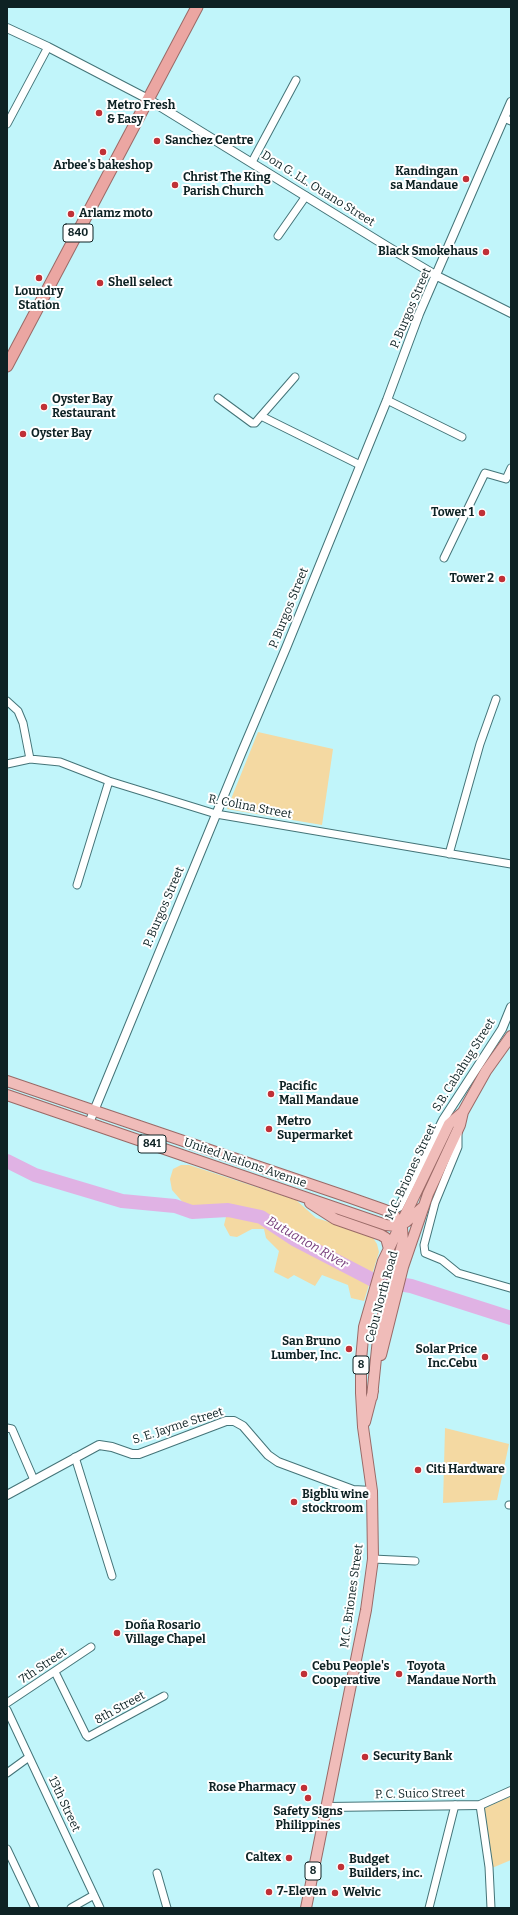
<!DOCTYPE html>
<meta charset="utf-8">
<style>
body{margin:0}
#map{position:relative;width:518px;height:1915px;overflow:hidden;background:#c1f5fa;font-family:Bitter,serif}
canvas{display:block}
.frame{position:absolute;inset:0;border:8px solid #0e2224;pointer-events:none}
</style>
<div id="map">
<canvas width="518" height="1915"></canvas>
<div class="frame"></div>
</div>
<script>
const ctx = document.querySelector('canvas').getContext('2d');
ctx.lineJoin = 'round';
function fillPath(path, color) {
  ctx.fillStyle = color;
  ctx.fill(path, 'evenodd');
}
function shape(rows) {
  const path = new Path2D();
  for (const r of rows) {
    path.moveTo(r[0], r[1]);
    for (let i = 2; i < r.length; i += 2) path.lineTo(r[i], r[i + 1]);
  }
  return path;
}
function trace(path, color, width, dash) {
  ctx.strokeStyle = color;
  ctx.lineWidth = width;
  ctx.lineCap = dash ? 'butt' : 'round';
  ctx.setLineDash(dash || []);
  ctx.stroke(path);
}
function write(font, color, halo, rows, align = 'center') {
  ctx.font = font + ' Bitter,serif';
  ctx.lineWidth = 4;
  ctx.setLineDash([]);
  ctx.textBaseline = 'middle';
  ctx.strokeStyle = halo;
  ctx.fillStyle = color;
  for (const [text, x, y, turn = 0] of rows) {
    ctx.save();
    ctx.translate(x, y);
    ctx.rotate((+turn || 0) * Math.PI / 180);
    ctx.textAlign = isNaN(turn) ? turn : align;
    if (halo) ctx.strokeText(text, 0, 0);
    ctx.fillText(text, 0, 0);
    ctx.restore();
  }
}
fillPath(shape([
 [258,732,333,749,322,825,227,809],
 [181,1165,189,1165,296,1200,316,1218,368,1234,373,1238,377,1244,379,1252,364,1301,351,1298,348,1285,322,1275,315,1286,294,1275,288,1279,274,1272,279,1251,266,1238,264,1229,252,1229,237,1237,230,1236,224,1225,226,1217,223,1211,186,1206,172,1190,170,1179,173,1169],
 [445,1428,509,1444,497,1500,443,1503],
 [511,1796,511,1860,492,1868,484,1808]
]), '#f4d9a2');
trace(shape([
 [7,1161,35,1175,122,1201,175,1206,192,1212,228,1210,261,1217,294,1239,373,1280,411,1286,511,1318]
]), '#e0b2e4', 14);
const minor = shape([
 [504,118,511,121],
 [7,124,48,47],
 [252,162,296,80],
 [278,236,306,196],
 [295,377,261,416,360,465],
 [218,398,252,423,255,423,261,416],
 [387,400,462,437],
 [444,558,484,475,485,473,506,479,511,468],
 [7,701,18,711,23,723,30,759],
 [30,759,60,762,109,781,216,814,511,864],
 [7,764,30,759],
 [449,854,480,744,496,699],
 [77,885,109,781],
 [458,1131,458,1147,435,1203,424,1245,425,1253,442,1260,458,1273,510,1288],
 [7,1428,12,1429,34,1480],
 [75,1457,112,1576],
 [509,1505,511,1505],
 [373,1559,415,1561],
 [55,1672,86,1735,88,1737,164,1696],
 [7,1703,91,1647],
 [7,1710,100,1908],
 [7,1773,29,1757],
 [480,1805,489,1867,491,1908],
 [7,1849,35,1908],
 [157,1873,167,1908],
 [71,1908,94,1895],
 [429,1908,455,1805]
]);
const tertiary = shape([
 [7,28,48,47,148,99,388,247,437,276,511,313],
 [89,1123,241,754,286,648,387,400,419,314,511,102],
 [385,1210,393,1210,399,1207,443,1120,502,1029,511,1007],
 [7,1495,99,1445,112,1447,132,1454,139,1454,226,1421,234,1421,243,1426,268,1455,278,1462,353,1490,372,1491],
 [327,1807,480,1805,511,1791]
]);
const primary = shape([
 [7,1081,351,1198,385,1210,394,1215,402,1228,403,1242,379,1329,372,1397],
 [7,1095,386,1225,396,1226,406,1222,424,1206],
 [310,1203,335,1219,381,1235,386,1238,389,1249],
 [381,1355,403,1267,428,1194,460,1125,463,1112,486,1071,511,1036],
 [365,1422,373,1391],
 [306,1908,366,1610,373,1559,372,1491,363,1427,361,1393,361,1360,364,1327,383,1261,449,1124,463,1112]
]);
const trunk = shape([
 [7,366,197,7]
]);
trace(minor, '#447478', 9);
trace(tertiary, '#447478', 10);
trace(primary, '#9a6a67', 12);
trace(trunk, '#9a6a67', 13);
trace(minor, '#fff', 7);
trace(tertiary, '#fff', 8);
trace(primary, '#f0bcb9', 10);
trace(trunk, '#eba6a2', 11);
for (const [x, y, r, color] of [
 [99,113,4,"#c03036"],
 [157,141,4,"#c03036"],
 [103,152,4,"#c03036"],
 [466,179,4,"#c03036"],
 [175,185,4,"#c03036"],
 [71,214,4,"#c03036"],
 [486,252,4,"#c03036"],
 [39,278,4,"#c03036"],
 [100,283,4,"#c03036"],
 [44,407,4,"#c03036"],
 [23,434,4,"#c03036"],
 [482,513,4,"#c03036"],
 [502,579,4,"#c03036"],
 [271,1094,4,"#c03036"],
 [269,1129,4,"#c03036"],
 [349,1349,4,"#c03036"],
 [485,1357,4,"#c03036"],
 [418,1470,4,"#c03036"],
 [294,1502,4,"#c03036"],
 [117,1633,4,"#c03036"],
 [304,1674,4,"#c03036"],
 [399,1674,4,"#c03036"],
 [365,1757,4,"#c03036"],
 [304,1788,4,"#c03036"],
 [308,1798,4,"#c03036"],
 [289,1858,4,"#c03036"],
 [341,1867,4,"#c03036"],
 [269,1892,4,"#c03036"],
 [335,1893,4,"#c03036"]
]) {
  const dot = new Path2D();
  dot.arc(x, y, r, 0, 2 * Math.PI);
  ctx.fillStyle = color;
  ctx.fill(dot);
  trace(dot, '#fff', 1.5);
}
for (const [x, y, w] of [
 [78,233,30],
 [152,1144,28],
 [361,1365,16],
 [313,1871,16]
]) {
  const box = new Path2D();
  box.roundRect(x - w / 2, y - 9, w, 18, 3);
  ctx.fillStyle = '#fff';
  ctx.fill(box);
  trace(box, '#0e2224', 1);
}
write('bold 11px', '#0e2224', null, [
 ["840",78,233],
 ["841",152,1144],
 ["8",361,1365],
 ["8",313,1871]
]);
write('bold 12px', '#0e2224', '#fff', [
 ["Metro Fresh",107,106],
 ["& Easy",107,120],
 ["Sanchez Centre",165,141],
 ["Arbee's bakeshop",103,166,"center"],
 ["Kandingan",458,172,"right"],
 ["sa Mandaue",458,186,"right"],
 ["Christ The King",183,178],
 ["Parish Church",183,192],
 ["Arlamz moto",79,214],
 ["Black Smokehaus",478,252,"right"],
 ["Shell select",108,283],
 ["Loundry",39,292,"center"],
 ["Station",39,306,"center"],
 ["Oyster Bay",52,400],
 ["Restaurant",52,414],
 ["Oyster Bay",31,434],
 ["Tower 1",474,513,"right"],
 ["Tower 2",494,579,"right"],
 ["Pacific",279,1087],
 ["Mall Mandaue",279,1101],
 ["Metro",277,1122],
 ["Supermarket",277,1136],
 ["San Bruno",341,1342,"right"],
 ["Lumber, Inc.",341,1356,"right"],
 ["Solar Price",477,1350,"right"],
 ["Inc.Cebu",477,1364,"right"],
 ["Citi Hardware",426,1470],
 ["Bigblu wine",302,1495],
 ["stockroom",302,1509],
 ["Doña Rosario",125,1626],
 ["Village Chapel",125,1640],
 ["Cebu People's",312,1667],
 ["Cooperative",312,1681],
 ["Toyota",407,1667],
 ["Mandaue North",407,1681],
 ["Security Bank",373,1757],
 ["Rose Pharmacy",296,1788,"right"],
 ["Safety Signs",308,1812,"center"],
 ["Philippines",308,1826,"center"],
 ["Caltex",281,1858,"right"],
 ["Budget",349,1860],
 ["Builders, inc.",349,1874],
 ["7-Eleven",277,1892],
 ["Welvic",343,1893]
], 'left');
write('12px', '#0e2224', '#fff', [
 ["Don G. LL. Ouano Street",318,189,32],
 ["P. Burgos Street",411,308,-67],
 ["P. Burgos Street",289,608,-68],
 ["R. Colina Street",250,807,11],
 ["P. Burgos Street",164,907,-67],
 ["S.B. Cabahug Street",464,1065,-58],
 ["United Nations Avenue",245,1163,19],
 ["M.C. Briones Street",411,1172,-65],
 ["Cebu North Road",382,1297,-75],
 ["S. E. Jayme Street",178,1426,-18],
 ["M.C. Briones Street",352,1596,-82],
 ["7th Street",43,1666,-34],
 ["8th Street",120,1708,-29],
 ["P. C. Suico Street",420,1794,-1],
 ["13th Street",64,1804,65]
]);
write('italic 13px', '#763e7c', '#fff', [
 ["Butuanon River",307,1243,30]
]);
</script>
